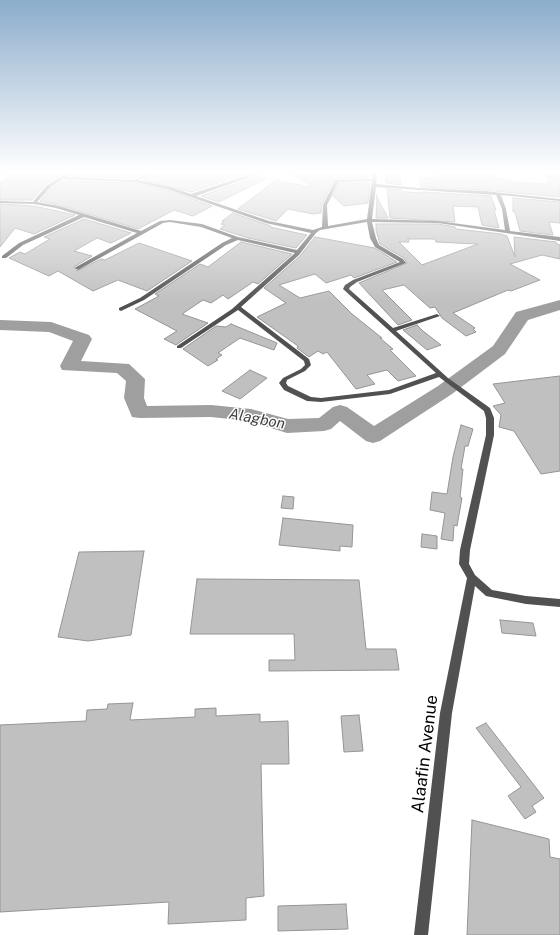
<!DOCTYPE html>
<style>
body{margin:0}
canvas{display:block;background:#fff}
</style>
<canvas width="560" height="935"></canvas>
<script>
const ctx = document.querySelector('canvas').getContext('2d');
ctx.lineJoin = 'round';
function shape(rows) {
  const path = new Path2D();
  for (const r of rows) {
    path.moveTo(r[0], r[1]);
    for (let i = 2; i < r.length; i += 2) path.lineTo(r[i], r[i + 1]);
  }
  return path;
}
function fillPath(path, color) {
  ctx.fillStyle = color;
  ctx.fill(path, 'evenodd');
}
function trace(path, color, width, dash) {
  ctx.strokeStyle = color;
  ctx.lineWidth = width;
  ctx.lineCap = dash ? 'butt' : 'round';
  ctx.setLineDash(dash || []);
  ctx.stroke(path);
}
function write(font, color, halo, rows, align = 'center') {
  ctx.font = font + ' "Public Sans",sans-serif';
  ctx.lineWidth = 3;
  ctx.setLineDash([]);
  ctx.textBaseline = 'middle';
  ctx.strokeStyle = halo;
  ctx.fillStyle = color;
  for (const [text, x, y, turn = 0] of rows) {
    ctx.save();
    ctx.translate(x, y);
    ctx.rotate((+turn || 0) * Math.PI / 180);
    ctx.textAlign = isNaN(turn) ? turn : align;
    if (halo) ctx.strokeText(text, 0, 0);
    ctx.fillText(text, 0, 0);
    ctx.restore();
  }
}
fillPath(shape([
 [560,300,560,310,528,320,505,354,452,394,380,441,373,443,366,441,340,421,331,429,324,431,287,433,249,421,211,417,139,418,132,417,124,398,126,381,117,373,62,370,60,366,73,341,49,332,0,330,0,320,51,322,89,335,92,339,81,361,129,364,145,379,144,398,147,406,211,405,251,409,288,419,319,418,333,407,340,405,347,407,374,426,438,386,493,346,516,312,560,300]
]), '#9f9f9f');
const building = shape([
 [31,171,67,171,46,184,32,200,0,200,0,183,12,173,28,174,31,171],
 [76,171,150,171,133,178,71,176,76,171],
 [161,171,239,171,248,173,191,192,143,180,161,171],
 [284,171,364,171,368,178,334,179,322,204,321,213,313,214,288,209,276,221,238,209,276,180,309,187,310,184,284,171],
 [435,171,492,171,496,178,510,179,510,182,550,184,546,176,560,176,560,197,484,190,421,187,419,178,436,178,435,171],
 [385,175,400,175,401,185,386,183,385,175],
 [258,176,267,178,219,202,201,196,258,176],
 [63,181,135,183,167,190,212,206,193,216,174,210,138,229,59,205,40,201,52,188,63,181],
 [340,183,370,183,368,203,344,206,333,196,340,183],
 [387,189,402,190,403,192,423,193,423,192,491,196,496,210,494,210,499,228,482,225,478,207,453,206,455,222,390,218,387,189],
 [377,195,377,197,388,218,376,218,377,195],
 [513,198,560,202,560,223,549,222,553,235,520,231,515,212,513,212,513,198],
 [0,204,34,206,75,215,34,234,15,228,0,247,0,204],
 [233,213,271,226,270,227,307,235,296,248,248,238,220,229,225,225,221,224,224,222,222,221,233,213],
 [84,219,131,233,111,243,97,238,74,251,92,256,74,267,77,271,101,259,105,260,139,243,192,261,147,291,118,280,93,291,58,271,49,276,9,258,20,252,25,254,50,239,44,237,84,219],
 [376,224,438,224,455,227,456,229,501,234,507,236,515,257,514,237,556,242,557,244,560,245,560,259,542,255,510,264,540,280,511,291,508,290,453,313,475,328,473,329,476,332,466,336,442,318,435,307,430,308,404,285,382,290,412,320,398,325,359,283,407,263,404,258,380,244,376,230,376,224],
 [408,239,435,239,436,242,478,244,422,265,399,242,409,242,408,239],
 [315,237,375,248,397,262,354,278,351,275,326,283,315,274,279,285,300,298,329,291,352,314,382,338,380,338,393,349,390,350,416,376,398,381,387,370,367,375,375,384,356,389,327,352,323,354,318,351,309,357,297,348,298,346,257,317,286,303,264,288,300,256,315,237],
 [241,242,292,254,258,284,253,282,228,299,223,295,211,303,203,300,182,314,208,323,176,345,164,339,177,331,135,309,159,296,155,294,200,264,208,267,241,242],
 [231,324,277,343,274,350,240,338,218,353,222,355,216,359,218,360,208,366,183,349,216,326,226,327,231,324],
 [417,325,423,331,441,345,427,350,403,330,417,325],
 [250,370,267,378,240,399,222,391,250,370],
 [560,376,560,471,541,474,514,431,499,427,501,415,493,406,505,403,493,384,560,376],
 [461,425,473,429,468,446,465,446,461,469,463,469,460,497,462,498,457,526,454,525,453,541,441,539,445,513,430,510,432,492,447,494,453,457,461,425],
 [283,496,294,497,293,509,281,508,283,496],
 [283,518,353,525,352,547,340,546,340,551,279,545,283,518],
 [422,534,437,536,437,549,421,547,422,534],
 [144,551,131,635,88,641,58,637,79,552,144,551],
 [197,579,359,580,366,649,396,649,399,670,269,671,269,660,295,660,294,634,190,634,197,579],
 [500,620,533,623,536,636,502,633,500,620],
 [133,703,130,720,195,717,195,709,216,708,216,716,260,714,260,722,288,721,289,764,261,764,264,896,246,898,246,920,168,924,169,902,0,912,0,725,86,721,87,710,107,709,108,704,133,703],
 [359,715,363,751,344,752,341,716,359,715],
 [486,723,544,798,532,806,536,812,525,819,508,796,521,787,476,728,486,723],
 [472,820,549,839,550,857,560,859,560,935,467,935,472,820],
 [346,904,348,929,278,931,278,906,346,904]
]);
fillPath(building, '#c0c0c0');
trace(building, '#959595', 1);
fillPath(shape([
 [1,171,6,171,0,176,0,173,1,171],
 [70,171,75,171,67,177,133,180,154,171,160,171,138,180,170,187,191,194,260,171,267,171,196,196,269,221,313,230,322,227,323,205,335,180,373,179,370,171,374,171,377,178,376,184,418,188,484,191,560,199,560,201,501,195,506,209,510,231,560,237,560,241,438,223,372,222,376,238,379,245,403,259,406,263,357,282,350,287,349,289,393,328,437,314,440,316,396,331,448,378,490,408,494,418,494,435,470,550,469,564,475,575,492,590,526,596,560,599,560,607,526,604,486,596,475,586,452,713,428,935,414,935,440,713,467,578,459,564,460,550,486,435,486,418,484,411,439,377,390,394,321,402,307,401,284,390,279,383,283,378,301,369,305,365,304,361,238,310,181,348,177,348,177,346,232,309,295,253,238,240,226,245,144,300,121,311,119,310,119,308,140,298,222,243,232,238,201,227,170,222,163,223,78,270,75,268,76,267,137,233,84,217,23,245,6,258,2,258,2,256,19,243,79,215,56,208,34,204,0,203,0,201,33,202,47,185,70,171],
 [63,179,135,182,167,189,266,223,311,233,297,250,238,237,202,224,170,220,160,221,141,231,59,206,37,202,51,187,63,179],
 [372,181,367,219,328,226,327,205,339,182,372,181],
 [376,187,496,195,502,209,505,230,438,221,372,219,376,187],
 [367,222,370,238,375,247,400,262,353,280,345,285,343,289,436,373,389,390,321,398,311,397,288,386,286,383,287,380,305,371,311,365,309,359,241,307,299,255,316,233,320,230,367,222]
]), '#515151');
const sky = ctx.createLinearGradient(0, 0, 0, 302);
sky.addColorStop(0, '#8baccb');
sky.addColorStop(0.57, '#fff');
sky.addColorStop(1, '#ffffff00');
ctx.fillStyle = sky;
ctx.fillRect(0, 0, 560, 302);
write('italic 15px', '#404040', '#fff', [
 ["Alagbon",257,419,11]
]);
write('17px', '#000', '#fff', [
 ["Alaafin Avenue",425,754,-83]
]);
</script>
